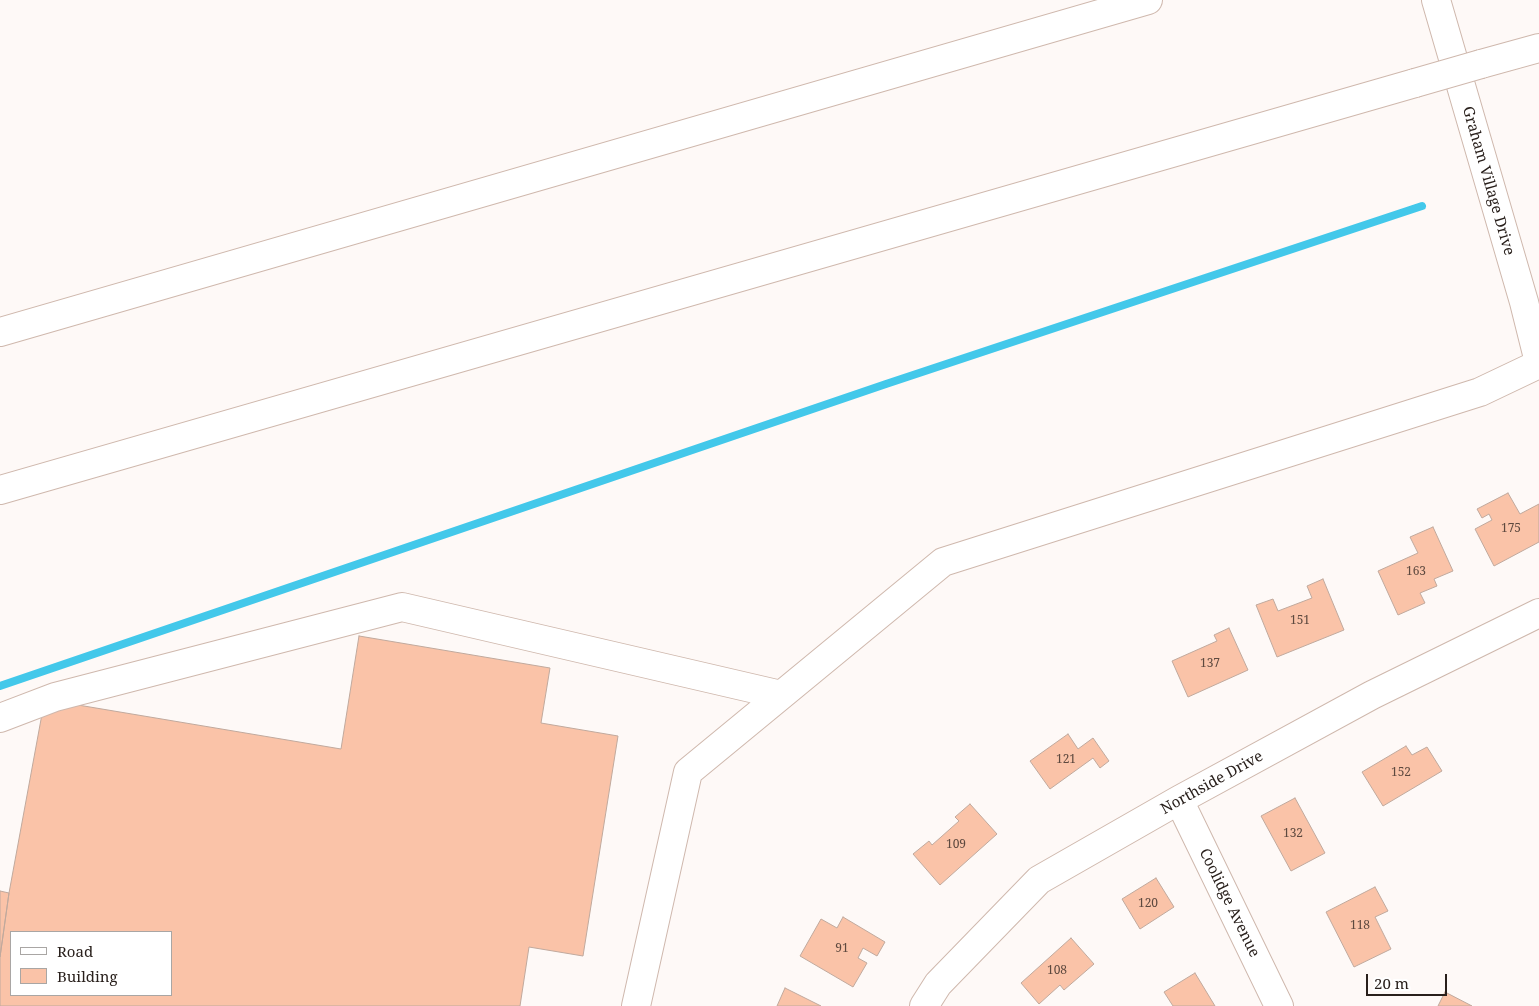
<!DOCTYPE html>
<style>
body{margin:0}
#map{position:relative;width:1539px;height:1006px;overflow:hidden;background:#fef9f7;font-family:"Noto Serif",serif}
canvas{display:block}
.legend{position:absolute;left:10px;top:931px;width:162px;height:65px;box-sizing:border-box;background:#fff;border:1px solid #a9a6a4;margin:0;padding:6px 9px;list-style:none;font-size:15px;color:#29201c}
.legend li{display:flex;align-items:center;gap:10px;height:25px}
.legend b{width:25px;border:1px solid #a9a6a4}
.scale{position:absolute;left:1366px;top:974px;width:81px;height:22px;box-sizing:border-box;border:2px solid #29201c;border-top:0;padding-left:6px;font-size:15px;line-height:18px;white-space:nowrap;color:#29201c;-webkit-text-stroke:4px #fff;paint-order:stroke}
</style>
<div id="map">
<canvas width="1539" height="1006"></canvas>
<ul class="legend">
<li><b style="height:6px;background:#fff"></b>Road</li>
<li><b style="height:14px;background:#fac3a8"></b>Building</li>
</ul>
<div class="scale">20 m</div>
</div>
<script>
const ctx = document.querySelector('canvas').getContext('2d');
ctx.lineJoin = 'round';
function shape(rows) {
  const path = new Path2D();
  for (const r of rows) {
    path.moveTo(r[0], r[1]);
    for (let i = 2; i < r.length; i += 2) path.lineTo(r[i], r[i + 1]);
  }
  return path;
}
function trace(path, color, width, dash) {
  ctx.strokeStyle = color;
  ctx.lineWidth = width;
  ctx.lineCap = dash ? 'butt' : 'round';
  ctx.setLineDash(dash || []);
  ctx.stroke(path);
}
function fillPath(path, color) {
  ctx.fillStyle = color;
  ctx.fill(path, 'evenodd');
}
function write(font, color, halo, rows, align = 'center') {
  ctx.font = font + ' "Noto Serif",serif';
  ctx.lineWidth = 5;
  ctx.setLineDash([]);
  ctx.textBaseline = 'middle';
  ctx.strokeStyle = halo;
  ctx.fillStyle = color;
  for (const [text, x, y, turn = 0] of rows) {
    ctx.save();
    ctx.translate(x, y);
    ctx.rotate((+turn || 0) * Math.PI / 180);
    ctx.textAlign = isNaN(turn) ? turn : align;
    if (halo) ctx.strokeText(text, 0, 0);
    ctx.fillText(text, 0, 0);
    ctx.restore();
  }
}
trace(shape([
 [0,686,886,384,1422,206]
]), '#43c8ea', 8);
const building = shape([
 [1508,493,1520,514,1539,504,1539,542,1494,566,1475,529,1492,520,1489,514,1482,518,1477,509,1508,493],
 [1433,527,1453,571,1434,579,1437,586,1420,593,1425,603,1398,615,1378,571,1418,553,1410,537,1433,527],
 [1323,579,1344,630,1277,657,1256,605,1273,599,1278,611,1312,598,1307,586,1323,579],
 [1229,628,1248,670,1188,697,1172,661,1217,641,1214,635,1229,628],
 [359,636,550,668,541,723,618,736,583,956,529,947,520,1006,0,1006,0,957,9,893,42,714,78,705,341,749,359,636],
 [11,932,171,932,171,995,11,995,11,932],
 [1068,734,1078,749,1093,738,1109,761,1100,768,1093,758,1050,789,1030,761,1068,734],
 [1406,746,1412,755,1427,747,1442,771,1383,806,1362,772,1406,746],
 [1295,798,1325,853,1291,871,1261,816,1295,798],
 [970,804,997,834,940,885,913,854,929,841,932,845,959,821,955,817,970,804],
 [1156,878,1174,907,1140,929,1122,899,1156,878],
 [1375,887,1388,911,1375,917,1391,949,1354,967,1326,912,1375,887],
 [0,891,9,893,0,957,0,891],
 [843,917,885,942,877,956,863,948,858,958,867,963,853,987,800,956,821,919,837,928,843,917],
 [1071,938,1094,964,1064,990,1060,985,1039,1004,1021,983,1071,938],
 [1195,973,1215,1006,1173,1006,1164,992,1195,973],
 [785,988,821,1006,777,1006,785,988],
 [1445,992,1472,1006,1438,1006,1445,992]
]);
fillPath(building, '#fac3a8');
trace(building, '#c0a99d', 1);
const minor = shape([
 [1436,0,1524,302,1539,362],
 [0,718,55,697,402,607,781,695],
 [1179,800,1279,1006],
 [636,1006,688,772,943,562,1480,392,1539,364],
 [924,1006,938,984,1039,880,1179,800,1372,695,1539,613]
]);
const highway = shape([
 [1481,64,1539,48],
 [0,332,1148,0],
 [0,490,1415,83]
]);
trace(minor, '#cfb8ad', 30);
trace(highway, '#cfb8ad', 30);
trace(minor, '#fff', 28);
trace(highway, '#fff', 28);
const highwayBridge = shape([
 [1415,83,1481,64]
]);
trace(highwayBridge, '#cfb8ad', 30, []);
trace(highwayBridge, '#fff', 28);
write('12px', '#5d493f', null, [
 ["175",1511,529],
 ["163",1416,572],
 ["151",1300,621],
 ["137",1210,664],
 ["121",1066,760],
 ["152",1401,773],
 ["132",1293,834],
 ["109",956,845],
 ["120",1148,904],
 ["118",1360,926],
 ["91",842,949],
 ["108",1057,971]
]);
write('15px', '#29201c', '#fff', [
 ["Graham Village Drive",1488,181,74],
 ["Northside Drive",1212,783,-29],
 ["Coolidge Avenue",1229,903,64]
]);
</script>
